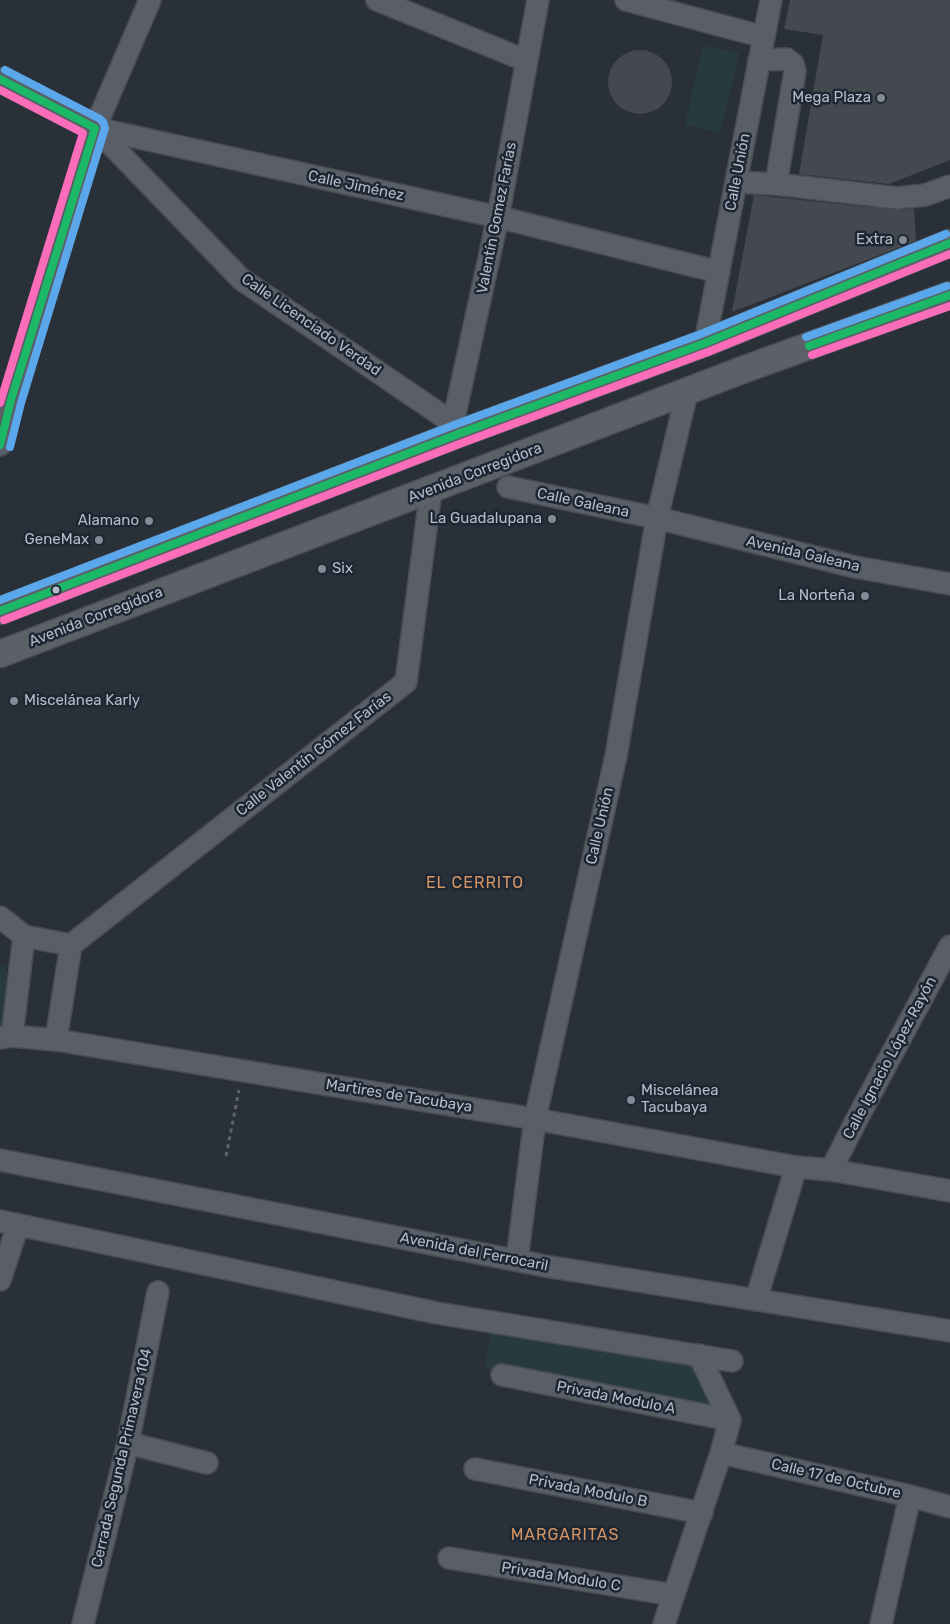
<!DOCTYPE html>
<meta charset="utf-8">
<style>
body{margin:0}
canvas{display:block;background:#2a3038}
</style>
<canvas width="950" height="1624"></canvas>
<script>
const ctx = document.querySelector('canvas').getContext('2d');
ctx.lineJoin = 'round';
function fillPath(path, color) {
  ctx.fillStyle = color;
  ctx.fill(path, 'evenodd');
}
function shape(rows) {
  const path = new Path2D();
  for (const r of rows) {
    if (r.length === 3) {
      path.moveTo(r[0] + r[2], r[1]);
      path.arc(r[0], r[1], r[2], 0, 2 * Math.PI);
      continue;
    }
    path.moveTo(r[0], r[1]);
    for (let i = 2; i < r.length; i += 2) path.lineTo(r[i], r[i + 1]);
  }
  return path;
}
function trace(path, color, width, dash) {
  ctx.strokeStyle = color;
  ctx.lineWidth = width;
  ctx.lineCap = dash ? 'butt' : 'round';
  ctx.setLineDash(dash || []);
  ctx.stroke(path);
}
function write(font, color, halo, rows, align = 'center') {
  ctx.font = font + ' Rubik,sans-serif';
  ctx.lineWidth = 5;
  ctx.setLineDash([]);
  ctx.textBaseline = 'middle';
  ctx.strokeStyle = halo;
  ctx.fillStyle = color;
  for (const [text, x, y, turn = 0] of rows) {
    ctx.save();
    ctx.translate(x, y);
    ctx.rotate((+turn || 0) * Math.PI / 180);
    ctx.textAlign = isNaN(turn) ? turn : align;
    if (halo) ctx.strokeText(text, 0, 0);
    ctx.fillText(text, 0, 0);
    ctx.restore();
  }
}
fillPath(shape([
 [703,46,739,53,720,133,685,125],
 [0,966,6,966,7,1034,0,1034],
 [492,1325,690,1362,719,1412,485,1368]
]), '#273a3e');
fillPath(shape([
 [790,0,950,0,950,160,889,184,799,174,823,35,784,29],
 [640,82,32],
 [754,195,896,210,914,209,916,241,732,312]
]), '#444950');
const minor = shape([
 [377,0,527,61],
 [626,0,764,37],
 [759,60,787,59,793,64,795,71,776,184],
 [0,79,95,128,498,217,719,272],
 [95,128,241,279,453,423],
 [736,182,776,184,897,198,925,195,950,186],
 [705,343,771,0],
 [458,434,453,423,498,217,538,0],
 [0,445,11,400,95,128,150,0],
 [508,487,657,518,855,567,950,584],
 [0,917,24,936,71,945],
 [71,945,406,682,431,490],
 [12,1036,24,936],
 [0,1038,12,1036,56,1040,535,1119,796,1167,831,1170,950,1191],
 [56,1040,71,945],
 [0,1160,545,1266,950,1331],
 [831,1170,859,1115,950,946],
 [0,1221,437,1313,732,1361],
 [517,1260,535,1119,616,756,657,518,687,392],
 [0,1280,18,1225],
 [756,1300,796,1167],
 [699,1355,730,1420],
 [502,1375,730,1420],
 [128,1443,207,1463],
 [721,1453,910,1496,950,1507],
 [475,1469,702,1513],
 [449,1558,674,1595],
 [83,1624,128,1443,158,1292],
 [664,1624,721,1453,730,1420],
 [881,1624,910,1496]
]);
const major = shape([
 [0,611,458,434,705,343,950,243],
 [0,654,745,369,950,295]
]);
trace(minor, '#484c53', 24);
trace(major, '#484c55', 29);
trace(shape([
 [226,1156,239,1090]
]), '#5d636a', 3, [4, 4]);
trace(minor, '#5a5e66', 21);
trace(major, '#5c6168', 26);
trace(shape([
 [0,79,95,128,11,400,0,445],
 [809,346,950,295],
 [0,611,458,434,705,343,950,243]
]), '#1ab867', 8);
trace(shape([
 [0,90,83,133,0,403],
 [812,355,950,306],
 [4,620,462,443,708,352,950,254]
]), '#fb6dba', 8);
trace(shape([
 [5,70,100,119,103,122,105,128,21,403,10,447],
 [806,337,947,286],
 [0,600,454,425,701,334,946,234]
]), '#5aa8eb', 8);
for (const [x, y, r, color] of [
 [881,98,5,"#848b96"],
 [903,240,5,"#848b96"],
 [552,519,5,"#848b96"],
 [149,521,5,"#848b96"],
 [99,540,5,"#848b96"],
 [322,569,5,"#848b96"],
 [56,590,4.5,"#b4bcc9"],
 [865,596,5,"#848b96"],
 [14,701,5,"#848b96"],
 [631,1100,5,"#848b96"]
]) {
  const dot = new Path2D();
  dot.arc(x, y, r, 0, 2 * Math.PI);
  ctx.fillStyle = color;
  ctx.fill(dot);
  trace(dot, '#1d2633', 2);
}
write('15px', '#b4bcc9', '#1d2633', [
 ["Mega Plaza",871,98],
 ["Extra",893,240],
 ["La Guadalupana",542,519],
 ["Alamano",139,521],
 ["GeneMax",89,540],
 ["Six",332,569,"left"],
 ["La Norteña",855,596],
 ["Miscelánea Karly",24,701,"left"],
 ["Miscelánea",641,1091,"left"],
 ["Tacubaya",641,1108,"left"]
], 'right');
write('15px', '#b4bcc9', '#1d2633', [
 ["Calle Unión",738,172,-79],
 ["Calle Jiménez",356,186,12],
 ["Valentín Gomez Farías",497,218,-79],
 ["Calle Licenciado Verdad",311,325,35],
 ["Avenida Corregidora",475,473,-21],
 ["Calle Galeana",583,503,12],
 ["Avenida Galeana",803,554,13],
 ["Avenida Corregidora",96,617,-21],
 ["Calle Valentín Gómez Farías",314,754,-38],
 ["Calle Unión",600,826,-77],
 ["Calle Ignacio López Rayón",890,1058,-62],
 ["Martires de Tacubaya",399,1096,9],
 ["Avenida del Ferrocaril",474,1252,11],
 ["Privada Modulo A",616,1398,11],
 ["Cerrada Segunda Primavera 104",122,1458,-77],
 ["Calle 17 de Octubre",836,1479,13],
 ["Privada Modulo B",588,1491,11],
 ["Privada Modulo C",561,1577,9]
]);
ctx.letterSpacing = '1px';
write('16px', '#d59563', '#1d2633', [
 ["EL CERRITO",475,883],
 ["MARGARITAS",565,1535]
]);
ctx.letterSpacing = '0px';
</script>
